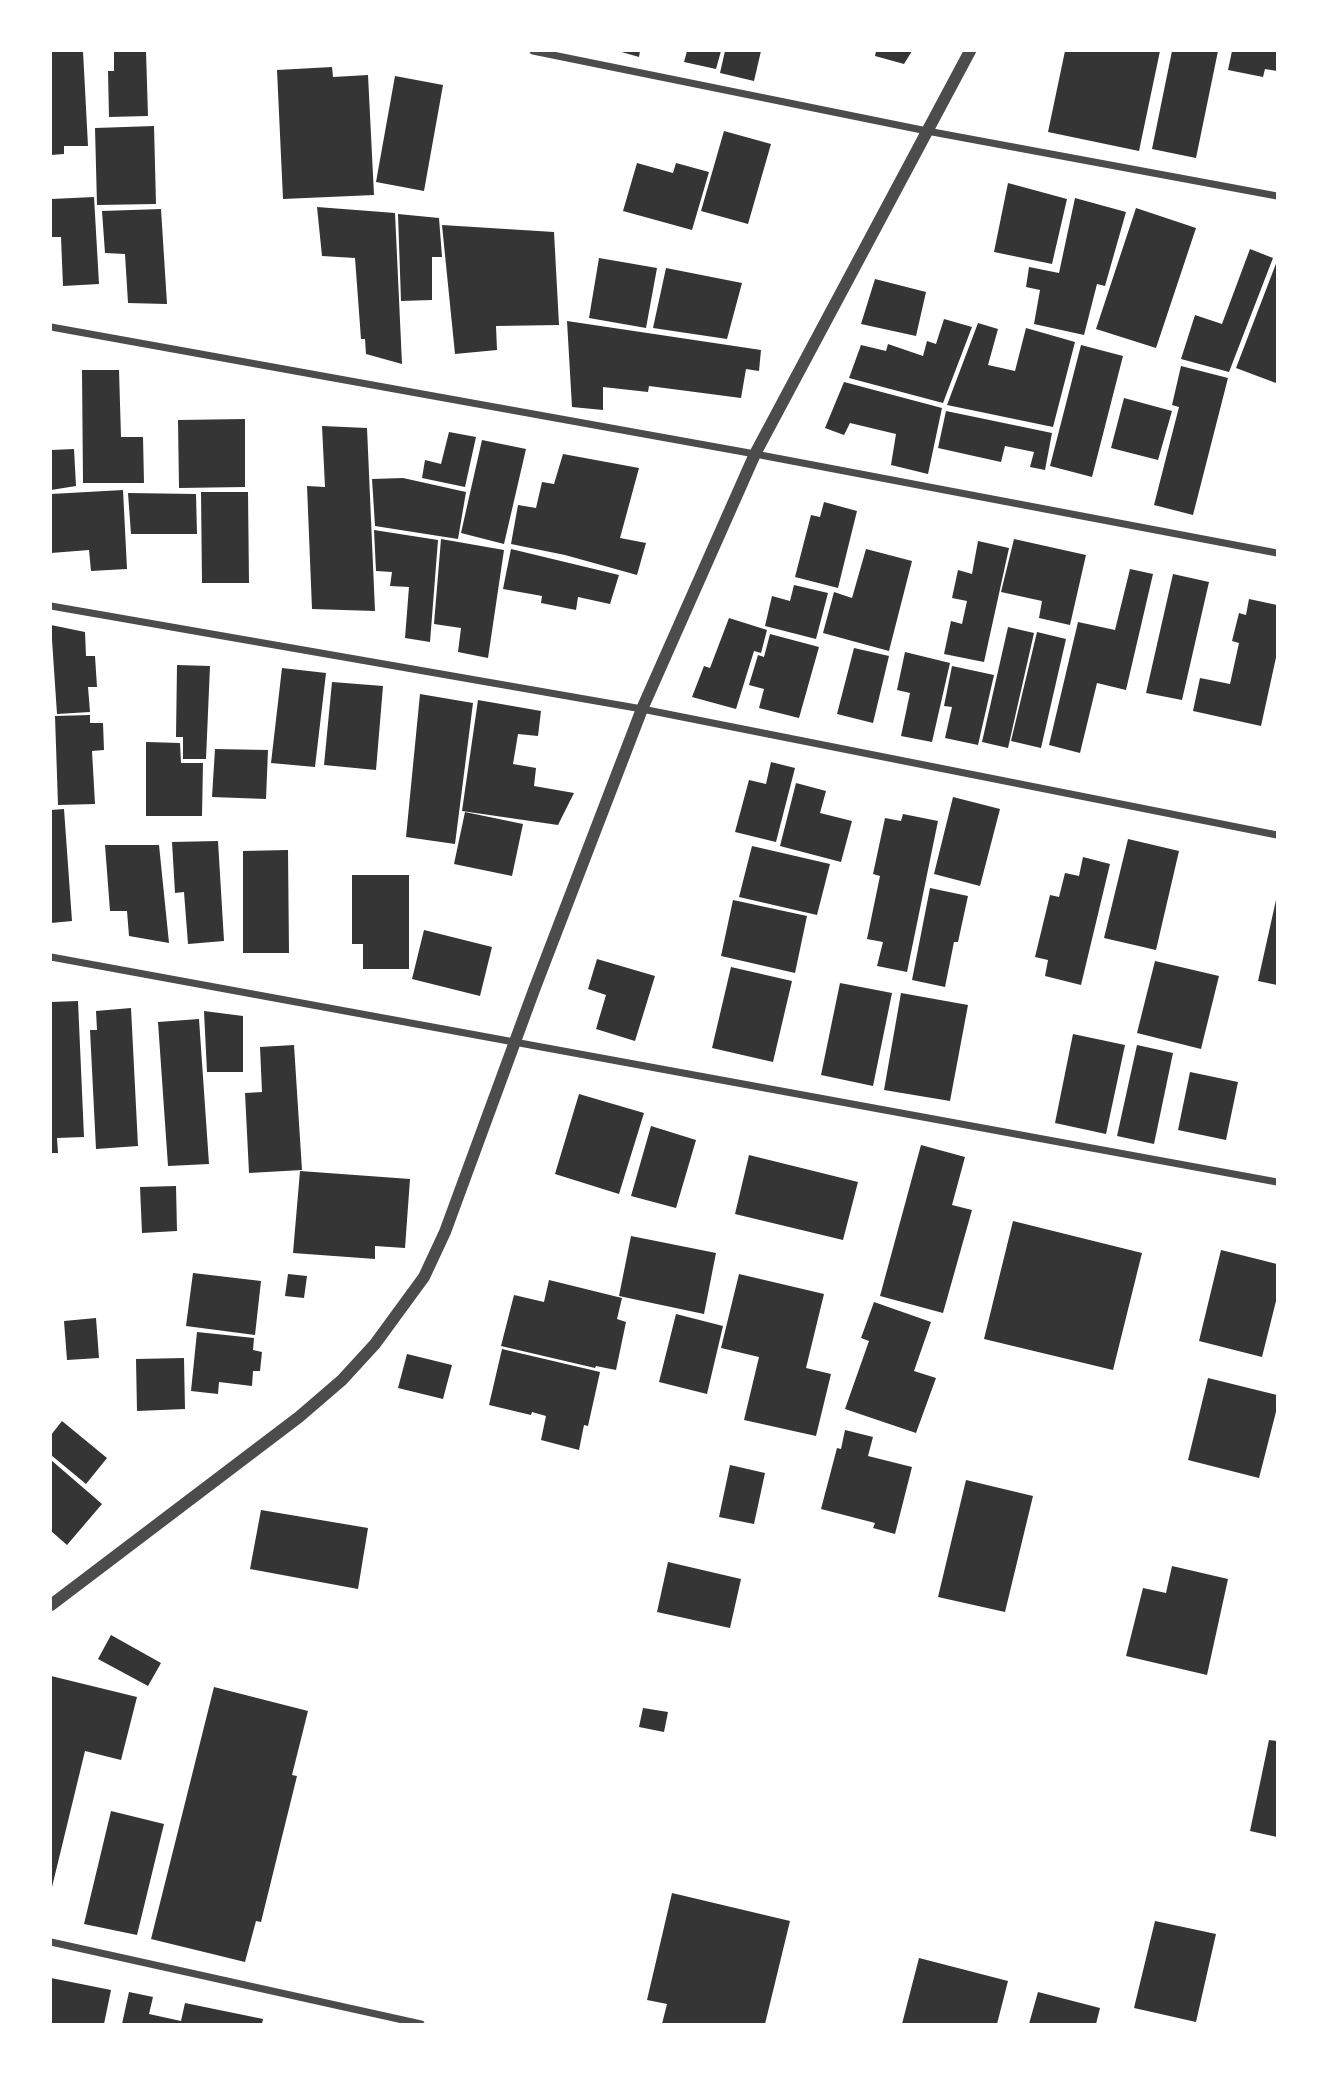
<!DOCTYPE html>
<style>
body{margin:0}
#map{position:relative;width:1328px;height:2075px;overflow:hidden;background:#fff;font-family:Cabin,sans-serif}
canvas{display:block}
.frame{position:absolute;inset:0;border:52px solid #fff;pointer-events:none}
</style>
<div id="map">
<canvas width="1328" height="2075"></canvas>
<div class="frame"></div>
</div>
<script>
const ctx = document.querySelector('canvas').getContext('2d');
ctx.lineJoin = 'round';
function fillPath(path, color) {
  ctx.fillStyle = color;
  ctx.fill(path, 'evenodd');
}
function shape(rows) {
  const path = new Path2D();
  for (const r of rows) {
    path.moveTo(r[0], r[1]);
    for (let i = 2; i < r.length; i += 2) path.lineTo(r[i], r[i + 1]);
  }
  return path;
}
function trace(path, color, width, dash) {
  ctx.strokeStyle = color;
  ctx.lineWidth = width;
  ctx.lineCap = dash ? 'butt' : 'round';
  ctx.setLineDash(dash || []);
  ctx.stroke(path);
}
fillPath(shape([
 [51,51,83,51,88,146,64,146,64,154,51,155],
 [114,51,146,51,148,116,109,117,108,71,114,71],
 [618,51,640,51,639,57],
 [687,51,721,51,716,69,684,62],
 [725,51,761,51,754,81,720,73],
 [876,51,912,51,904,64,875,56],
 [1065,51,1160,51,1139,151,1048,132],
 [1172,51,1218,51,1196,158,1152,149],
 [1232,51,1277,51,1277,71,1265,69,1263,77,1228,70],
 [332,67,333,77,368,75,374,195,283,199,277,70],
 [395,76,443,85,424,191,376,182],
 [154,126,156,204,97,205,95,128],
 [724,131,771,144,748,224,701,211],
 [637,163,673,173,676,163,709,172,692,230,623,211],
 [1008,183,1067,199,1052,264,994,252],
 [94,197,99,284,63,286,61,237,51,237,51,199],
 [1075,198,1126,212,1105,286,1097,284,1084,335,1034,324,1040,290,1026,287,1029,267,1059,273],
 [317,207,395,213,402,364,366,354,365,339,361,339,355,258,322,256],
 [1136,208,1196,228,1156,348,1096,329],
 [161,209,167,304,128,303,125,254,105,253,102,211],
 [398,214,439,218,442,257,432,257,432,300,401,301],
 [442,225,554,232,559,325,496,326,497,350,455,354],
 [1250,249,1273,258,1229,372,1181,359,1195,315,1222,324],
 [599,258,657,268,646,328,589,318],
 [1277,261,1277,380,1276,383,1236,368],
 [666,268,742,283,727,339,653,328],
 [875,279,926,292,916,336,861,324],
 [944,319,972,327,943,403,849,378,861,345,886,351,888,344,923,356,927,341,936,344],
 [567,321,761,350,759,371,746,369,741,398,649,386,648,392,603,387,603,410,572,407],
 [978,323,998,329,988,365,1015,371,1026,328,1075,342,1053,427,947,405],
 [1081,345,1123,356,1092,477,1050,466],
 [1181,366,1228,378,1193,515,1154,505,1179,407,1172,405],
 [82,370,119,370,121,437,143,437,144,483,83,483],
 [844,382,942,408,928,474,891,465,896,434,850,423,844,435,825,428],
 [1124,398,1172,411,1158,460,1111,448],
 [946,411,1052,433,1045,470,1030,467,1034,452,1005,446,1001,462,938,448],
 [245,419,245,487,179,488,178,420],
 [322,426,367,428,375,611,312,609,307,486,325,487],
 [449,432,476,437,465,487,422,478,425,460,441,464],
 [482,440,526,449,504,544,461,533],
 [74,449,76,486,51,490,51,450],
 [563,454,639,468,620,538,646,543,637,575,565,555,511,544,518,505,536,508,542,482,554,484],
 [403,478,466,492,458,539,375,526,372,479],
 [123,490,127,569,91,571,89,550,51,553,51,494],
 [201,492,248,492,249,583,202,583],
 [128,493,196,494,197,534,131,534],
 [824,502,857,511,838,588,795,577,811,515,820,517],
 [374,530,438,540,430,642,405,638,409,587,390,586,392,572,376,571],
 [441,539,504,550,488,658,458,652,461,628,434,624],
 [1014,539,1086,555,1070,625,1039,618,1042,601,1001,592],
 [978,541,1009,548,984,662,944,654,951,621,962,624,967,601,952,598,958,570,972,574],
 [511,549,619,575,610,604,578,597,576,610,541,603,542,596,503,589],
 [866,549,912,561,889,651,823,633,834,592,852,598],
 [1130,569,1153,574,1126,690,1097,683,1080,753,1049,745,1078,622,1115,630],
 [1173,574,1209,582,1182,700,1146,693],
 [794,585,828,593,816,639,765,626,772,596,790,601],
 [1249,599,1277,605,1277,653,1261,726,1193,711,1200,678,1230,684,1239,643,1232,641,1239,613,1246,615],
 [729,618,767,630,761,653,754,651,736,709,692,697,704,666,710,668],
 [51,625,85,632,86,656,95,656,97,687,88,687,90,712,57,714],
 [1008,627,1034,633,1008,748,982,742],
 [1037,632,1066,639,1041,748,1011,741],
 [770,634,819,647,799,718,759,708,764,689,749,685,758,655,764,657],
 [854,648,889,656,873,723,837,714],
 [905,652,950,663,932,742,901,736,910,693,897,690],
 [177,665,210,666,206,759,183,759,183,737,176,737],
 [952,666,994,675,978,745,945,738,952,707,944,706],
 [282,668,326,673,315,767,271,763],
 [332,682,383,686,376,770,324,765],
 [420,694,473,703,455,844,406,837],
 [478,700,541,711,538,736,518,734,513,764,536,768,534,786,574,793,558,825,462,811],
 [90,715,90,723,103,723,104,750,92,751,95,804,58,805,55,716],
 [146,742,180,743,181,763,203,763,202,816,146,816],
 [215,749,268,750,266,799,212,797],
 [771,762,795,768,776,842,735,832,749,780,766,784],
 [796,783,826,791,820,813,852,821,841,862,780,846],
 [953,797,1000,809,980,886,934,874],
 [64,809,72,921,51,923,51,810],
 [465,812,523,824,512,876,454,864],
 [903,814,938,821,907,972,877,966,883,942,867,939,880,876,873,874,885,818,901,821],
 [1128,839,1179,851,1156,950,1104,938],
 [218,841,224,941,188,944,184,892,175,893,172,842],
 [105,845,159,845,169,943,129,936,127,911,110,911],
 [752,846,830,864,817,915,739,897],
 [288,850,289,953,243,953,243,851],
 [1083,857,1110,864,1081,985,1045,976,1048,960,1035,957,1050,895,1059,897,1065,873,1079,876],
 [352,875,409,875,409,969,363,969,363,944,352,944],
 [930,888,968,896,958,942,954,942,945,987,912,980],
 [733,900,807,916,795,973,721,956],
 [1276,900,1277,900,1277,985,1258,981],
 [424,930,492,947,480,996,412,979],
 [597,959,655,976,635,1041,596,1029,606,995,588,989],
 [1155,961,1219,976,1201,1049,1137,1033],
 [731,967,792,981,773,1062,712,1048],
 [840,983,892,993,873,1086,821,1075],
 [901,993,968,1005,950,1101,884,1090],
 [78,1001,84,1137,57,1138,58,1153,51,1153,51,1002],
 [131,1008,138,1146,96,1149,90,1030,97,1030,96,1011],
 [204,1011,243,1016,243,1072,207,1072],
 [199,1019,209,1164,168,1166,158,1022],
 [1073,1034,1125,1045,1106,1134,1055,1123],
 [294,1045,302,1170,249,1173,245,1093,262,1092,260,1047],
 [1137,1045,1173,1053,1154,1144,1117,1136],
 [1190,1072,1238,1082,1226,1140,1178,1130],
 [579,1094,644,1113,619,1194,555,1174],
 [651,1126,696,1140,676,1208,631,1196],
 [921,1145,965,1157,952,1205,972,1210,943,1313,880,1296],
 [749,1155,858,1182,843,1240,735,1214],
 [300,1171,410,1179,405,1248,375,1246,375,1259,293,1253],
 [176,1186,177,1231,142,1233,140,1187],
 [1013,1221,1142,1253,1113,1370,984,1339],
 [631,1236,716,1253,704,1314,619,1296],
 [1221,1250,1277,1264,1277,1297,1262,1357,1199,1341],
 [193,1273,261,1281,255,1335,186,1326],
 [288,1274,307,1276,304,1298,285,1296],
 [739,1274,824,1294,806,1368,831,1374,816,1436,744,1420,759,1357,721,1348],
 [549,1280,622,1298,617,1319,626,1322,616,1370,596,1366,595,1368,501,1346,514,1295,544,1302],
 [874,1302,931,1322,914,1371,936,1378,916,1433,845,1409,869,1341,861,1338],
 [676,1314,723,1326,707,1394,659,1382],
 [96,1318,99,1358,67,1360,64,1321],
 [197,1332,254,1338,253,1350,262,1352,260,1371,253,1371,252,1386,219,1382,218,1394,191,1391],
 [502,1349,600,1372,588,1426,584,1425,579,1450,541,1440,546,1416,532,1412,531,1415,489,1405],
 [407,1354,452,1365,443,1399,398,1388],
 [184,1358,185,1409,137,1411,136,1359],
 [1208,1378,1277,1395,1277,1408,1259,1478,1188,1460],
 [62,1421,107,1458,86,1484,51,1455,51,1435],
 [845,1430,873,1437,868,1456,912,1467,895,1534,873,1528,875,1523,821,1509,837,1448,841,1449],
 [51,1460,102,1504,67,1545,51,1531],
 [730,1465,765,1473,754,1524,719,1517],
 [966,1480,1033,1496,1005,1612,938,1597],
 [261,1510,368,1528,358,1589,250,1569],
 [668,1562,741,1579,730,1628,657,1612],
 [1172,1566,1228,1579,1207,1675,1126,1656,1143,1588,1166,1593],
 [111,1635,161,1663,148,1686,98,1659],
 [51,1676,137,1697,121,1760,85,1751,52,1887],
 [214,1687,308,1711,292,1775,297,1776,261,1922,256,1921,245,1962,151,1939],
 [643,1708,668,1712,664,1732,639,1727],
 [1269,1740,1277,1741,1277,1837,1250,1831],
 [111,1811,164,1824,137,1935,84,1924],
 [672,1893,790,1921,765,2024,662,2024,667,2004,647,2000],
 [1155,1921,1216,1934,1196,2022,1134,2008],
 [919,1958,1008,1981,997,2024,902,2024],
 [51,1978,111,1990,104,2024,51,2024],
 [129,1992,153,1997,149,2014,181,2021,185,2003,263,2019,262,2024,122,2024],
 [1038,1992,1100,2008,1096,2024,1029,2024]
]), '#353535');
trace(shape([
 [533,51,927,131,1277,196],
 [51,327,755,454,1277,553],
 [51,606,642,709,1277,835],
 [51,957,1277,1182],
 [51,1942,421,2024]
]), '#4c4c4c', 7);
trace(shape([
 [51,1605,299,1417,342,1380,375,1344,424,1277,445,1232,534,990,642,709,755,454,970,51]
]), '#4c4c4c', 12);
</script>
